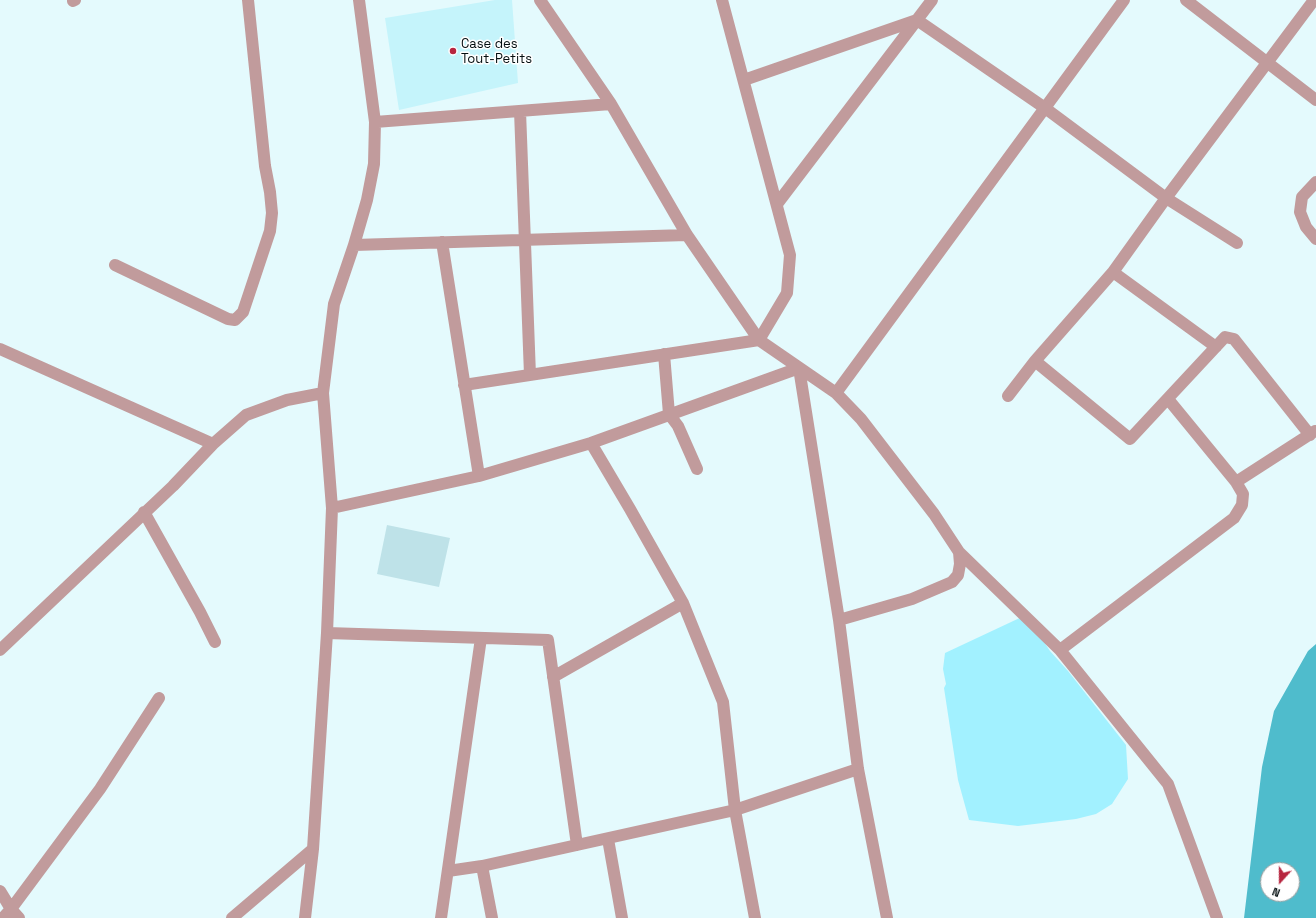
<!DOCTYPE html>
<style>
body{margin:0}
#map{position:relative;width:1316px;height:918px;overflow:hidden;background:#e4fafd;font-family:"Space Grotesk",sans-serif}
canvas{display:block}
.north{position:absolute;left:1260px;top:862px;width:40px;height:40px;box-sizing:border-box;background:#fff;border:1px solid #9b9fa0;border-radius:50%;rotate:201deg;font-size:11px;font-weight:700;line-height:16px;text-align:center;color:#040f11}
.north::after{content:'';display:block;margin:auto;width:14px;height:18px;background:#b7253f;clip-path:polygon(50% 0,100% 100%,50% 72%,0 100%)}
</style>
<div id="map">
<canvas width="1316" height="918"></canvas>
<div class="north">N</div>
</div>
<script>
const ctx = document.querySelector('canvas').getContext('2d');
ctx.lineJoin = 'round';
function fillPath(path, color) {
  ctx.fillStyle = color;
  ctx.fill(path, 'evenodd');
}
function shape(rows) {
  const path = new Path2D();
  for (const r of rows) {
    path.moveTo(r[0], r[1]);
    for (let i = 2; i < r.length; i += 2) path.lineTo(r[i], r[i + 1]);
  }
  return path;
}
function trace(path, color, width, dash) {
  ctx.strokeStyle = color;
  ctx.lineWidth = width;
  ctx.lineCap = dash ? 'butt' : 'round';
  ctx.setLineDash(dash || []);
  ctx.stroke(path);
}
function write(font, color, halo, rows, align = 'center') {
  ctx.font = font + ' "Space Grotesk",sans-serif';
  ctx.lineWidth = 3;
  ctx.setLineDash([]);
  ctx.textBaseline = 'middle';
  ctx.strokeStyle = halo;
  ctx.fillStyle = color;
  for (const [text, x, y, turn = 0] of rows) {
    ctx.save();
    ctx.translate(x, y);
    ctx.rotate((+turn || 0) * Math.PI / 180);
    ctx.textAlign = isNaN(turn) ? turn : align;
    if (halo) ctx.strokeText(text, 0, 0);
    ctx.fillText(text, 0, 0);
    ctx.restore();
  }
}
fillPath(shape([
 [495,0,512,0,518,83,399,110,385,18]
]), '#c5f4fb');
fillPath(shape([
 [1026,615,1050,651,1068,671,1126,745,1128,779,1112,804,1096,814,1076,819,1018,826,969,820,958,780,944,688,946,684,943,669,945,653]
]), '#a2f1ff');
fillPath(shape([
 [1316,644,1316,918,1244,918,1262,767,1274,711,1308,651],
 [1268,870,1292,870,1292,894,1268,894]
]), '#4fbccc');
fillPath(shape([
 [387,525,450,538,439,587,377,574]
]), '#bee2e8');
trace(shape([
 [540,0,611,104,687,235,759,340,836,393,861,419,934,514,959,552,960,564,958,575,952,582,912,599,839,620],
 [1186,0,1316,100],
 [73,1,75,0],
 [744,80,917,20,1045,108,1166,198,1237,243],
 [520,111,530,375],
 [375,122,611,104],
 [1316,182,1302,197,1300,212,1306,227,1316,239],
 [777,204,932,0],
 [442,242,479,476],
 [354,245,687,235],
 [115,265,228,319,235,320,243,312,270,231,272,213,270,192,265,166,248,0],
 [1113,272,1216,347],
 [0,349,213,444],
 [664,354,669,414,678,426,697,469],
 [1035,361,1130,439,1225,337,1234,339,1310,435],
 [799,368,839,620,858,769,887,918],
 [464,385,759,340,787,293,790,255,722,0],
 [836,393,1124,0],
 [1008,396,1035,361,1113,272,1166,198,1314,0],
 [591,443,630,509,683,603,723,702,735,810,755,918],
 [1236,482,1315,431],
 [332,508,479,476,591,443,799,368],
 [144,512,200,612,215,642],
 [959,552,1060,650,1168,784,1217,918],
 [327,633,548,640,577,845],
 [0,650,173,486,213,444,246,415,287,400,323,393],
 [1060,650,1234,518,1242,505,1243,494,1236,482,1168,399],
 [553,677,683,603],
 [608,839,622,918],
 [482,866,492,918],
 [448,871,482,866,735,810,858,769],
 [0,891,11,909,19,918],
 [3,918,11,909,100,789,159,698],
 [232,918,313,849],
 [305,918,313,849,327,633,332,508,323,393,334,304,354,245,367,200,374,164,375,122,359,0],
 [441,918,481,638]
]), '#c19b9c', 12);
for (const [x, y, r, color] of [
 [453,51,4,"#b7253f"]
]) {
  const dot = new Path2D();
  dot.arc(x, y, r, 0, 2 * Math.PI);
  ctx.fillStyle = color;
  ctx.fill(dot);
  trace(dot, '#fff', 1.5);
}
write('13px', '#040f11', '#fff', [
 ["Case des",461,44],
 ["Tout-Petits",461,59]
], 'left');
</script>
